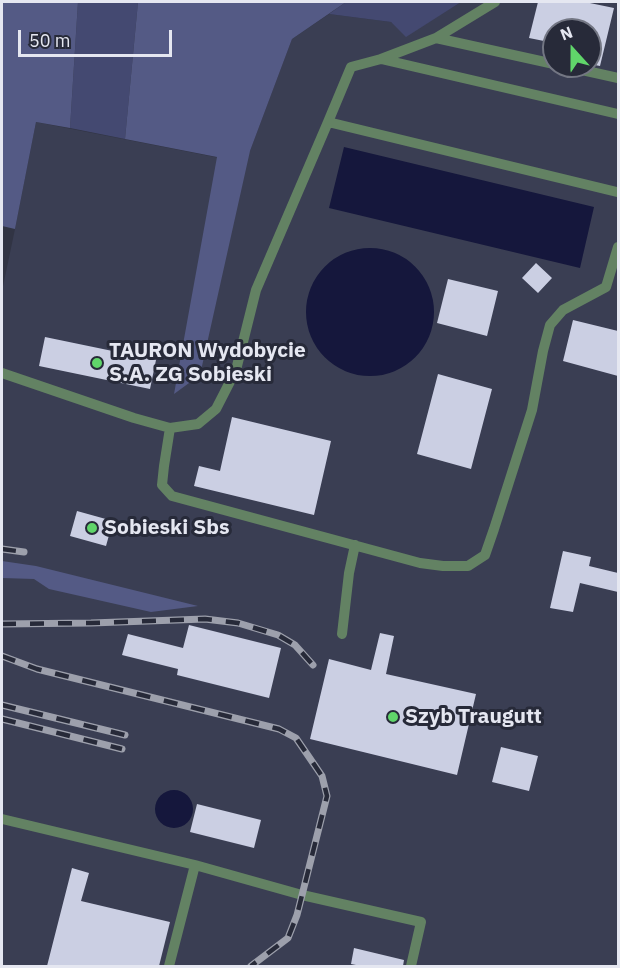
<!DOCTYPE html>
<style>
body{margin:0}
#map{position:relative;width:620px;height:968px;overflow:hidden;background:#313444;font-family:"IBM Plex Sans",sans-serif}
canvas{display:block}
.frame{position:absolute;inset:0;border:3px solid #e5e7f1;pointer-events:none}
.north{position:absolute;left:542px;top:18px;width:60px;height:60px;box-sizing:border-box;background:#272a39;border:2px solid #737683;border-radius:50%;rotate:339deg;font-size:16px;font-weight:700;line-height:24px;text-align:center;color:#e5e7f1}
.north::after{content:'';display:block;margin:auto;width:21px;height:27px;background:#60d56a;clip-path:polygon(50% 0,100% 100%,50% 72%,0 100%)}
.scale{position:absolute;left:18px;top:30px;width:154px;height:27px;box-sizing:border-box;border:3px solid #e5e7f1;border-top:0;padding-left:8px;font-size:18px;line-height:21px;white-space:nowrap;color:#e5e7f1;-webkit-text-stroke:4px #272a39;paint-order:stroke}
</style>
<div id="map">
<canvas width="620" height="968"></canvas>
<div class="frame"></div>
<div class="north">N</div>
<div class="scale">50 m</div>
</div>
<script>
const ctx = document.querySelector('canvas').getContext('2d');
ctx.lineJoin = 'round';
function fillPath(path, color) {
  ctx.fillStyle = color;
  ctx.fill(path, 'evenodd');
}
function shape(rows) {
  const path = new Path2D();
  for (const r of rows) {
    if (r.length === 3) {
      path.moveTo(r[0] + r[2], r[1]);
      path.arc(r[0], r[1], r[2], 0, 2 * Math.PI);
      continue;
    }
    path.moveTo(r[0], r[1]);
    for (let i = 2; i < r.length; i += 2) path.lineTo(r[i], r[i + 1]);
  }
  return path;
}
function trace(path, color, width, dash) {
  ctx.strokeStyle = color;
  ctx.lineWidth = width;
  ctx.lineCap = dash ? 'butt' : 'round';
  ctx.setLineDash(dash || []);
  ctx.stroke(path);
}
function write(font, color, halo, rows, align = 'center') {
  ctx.font = font + ' "IBM Plex Sans",sans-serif';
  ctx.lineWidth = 6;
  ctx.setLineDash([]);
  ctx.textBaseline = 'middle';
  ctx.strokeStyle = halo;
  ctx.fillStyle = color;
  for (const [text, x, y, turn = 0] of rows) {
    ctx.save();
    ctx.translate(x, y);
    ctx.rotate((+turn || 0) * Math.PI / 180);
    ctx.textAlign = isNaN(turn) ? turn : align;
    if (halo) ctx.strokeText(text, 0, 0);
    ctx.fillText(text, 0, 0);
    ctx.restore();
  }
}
fillPath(shape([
 [461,2,618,2,618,966,2,966,2,291,15,229,36,122,225,159,250,151,292,39,329,14,391,22,406,36],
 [554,30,590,30,590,66,554,66]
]), '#3a3e53');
fillPath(shape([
 [78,2,138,2,125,139,70,128],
 [346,2,461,2,406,37,391,22,329,14]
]), '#444971');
fillPath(shape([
 [2,2,78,2,70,128,36,122,15,229,2,226],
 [138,2,346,2,292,39,250,151,200,375,174,394,217,157,125,139],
 [2,561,36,566,198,606,151,612,49,589,34,579,2,578]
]), '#545a85');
fillPath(shape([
 [344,147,594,207,580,268,329,208],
 [370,312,64],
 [174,809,19]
]), '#15173c');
fillPath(shape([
 [538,2,585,2,614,8,600,66,590,64,590,30,554,30,554,43,529,38],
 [536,263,552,278,538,293,522,278],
 [448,279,498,291,487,336,437,323],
 [573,320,618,331,618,376,563,361],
 [45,337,156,360,150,389,39,366],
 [438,374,492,389,471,469,417,454],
 [232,417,331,441,314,515,194,486,199,466,220,471],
 [77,511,113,521,106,546,70,536],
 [563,551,591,557,589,566,618,573,618,592,580,583,573,612,550,608],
 [189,625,281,648,269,698,177,675,178,669,122,655,128,634,183,648],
 [380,633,394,636,386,674,476,694,457,775,310,739,329,659,371,670],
 [501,747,538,756,529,791,492,782],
 [197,804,261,820,254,848,190,832],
 [72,868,89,873,81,901,170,922,159,966,47,966],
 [354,948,404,960,403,966,361,966,351,964]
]), '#cbcfe3');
trace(shape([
 [436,38,495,2],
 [381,59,436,38,554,64],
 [564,66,618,78],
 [328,122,351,67,381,59,618,114],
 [2,373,134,418,170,428,198,424,216,409,236,370,256,290,328,122,617,192],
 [170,428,164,466,162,485,172,496,420,563,443,566,468,566,485,555,494,529,532,410,543,351,550,325,563,310,606,287,618,247],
 [342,634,349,573,355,545],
 [2,819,195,865,302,895,421,922,411,966],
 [169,966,195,865]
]), '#638263', 10);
const rail = shape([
 [2,549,24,552],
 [2,624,91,623,205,619,238,623,278,635,295,645,313,665],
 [2,656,37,669,279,729,296,738,322,776,327,796,297,915,288,938,251,966],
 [2,705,125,735],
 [2,719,122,749]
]);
trace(rail, '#9da0ac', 7);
trace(rail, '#272a39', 4.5, [14]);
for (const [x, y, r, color] of [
 [97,363,6,"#60d56a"],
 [92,528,6,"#60d56a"],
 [393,717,6,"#60d56a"]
]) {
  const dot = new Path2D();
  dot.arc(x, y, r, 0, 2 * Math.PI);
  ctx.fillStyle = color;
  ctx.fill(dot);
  trace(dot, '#272a39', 2);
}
write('bold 21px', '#e5e7f1', '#272a39', [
 ["TAURON Wydobycie",109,351],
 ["S.A. ZG Sobieski",109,375],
 ["Sobieski Sbs",104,528],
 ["Szyb Traugutt",405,717]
], 'left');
</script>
